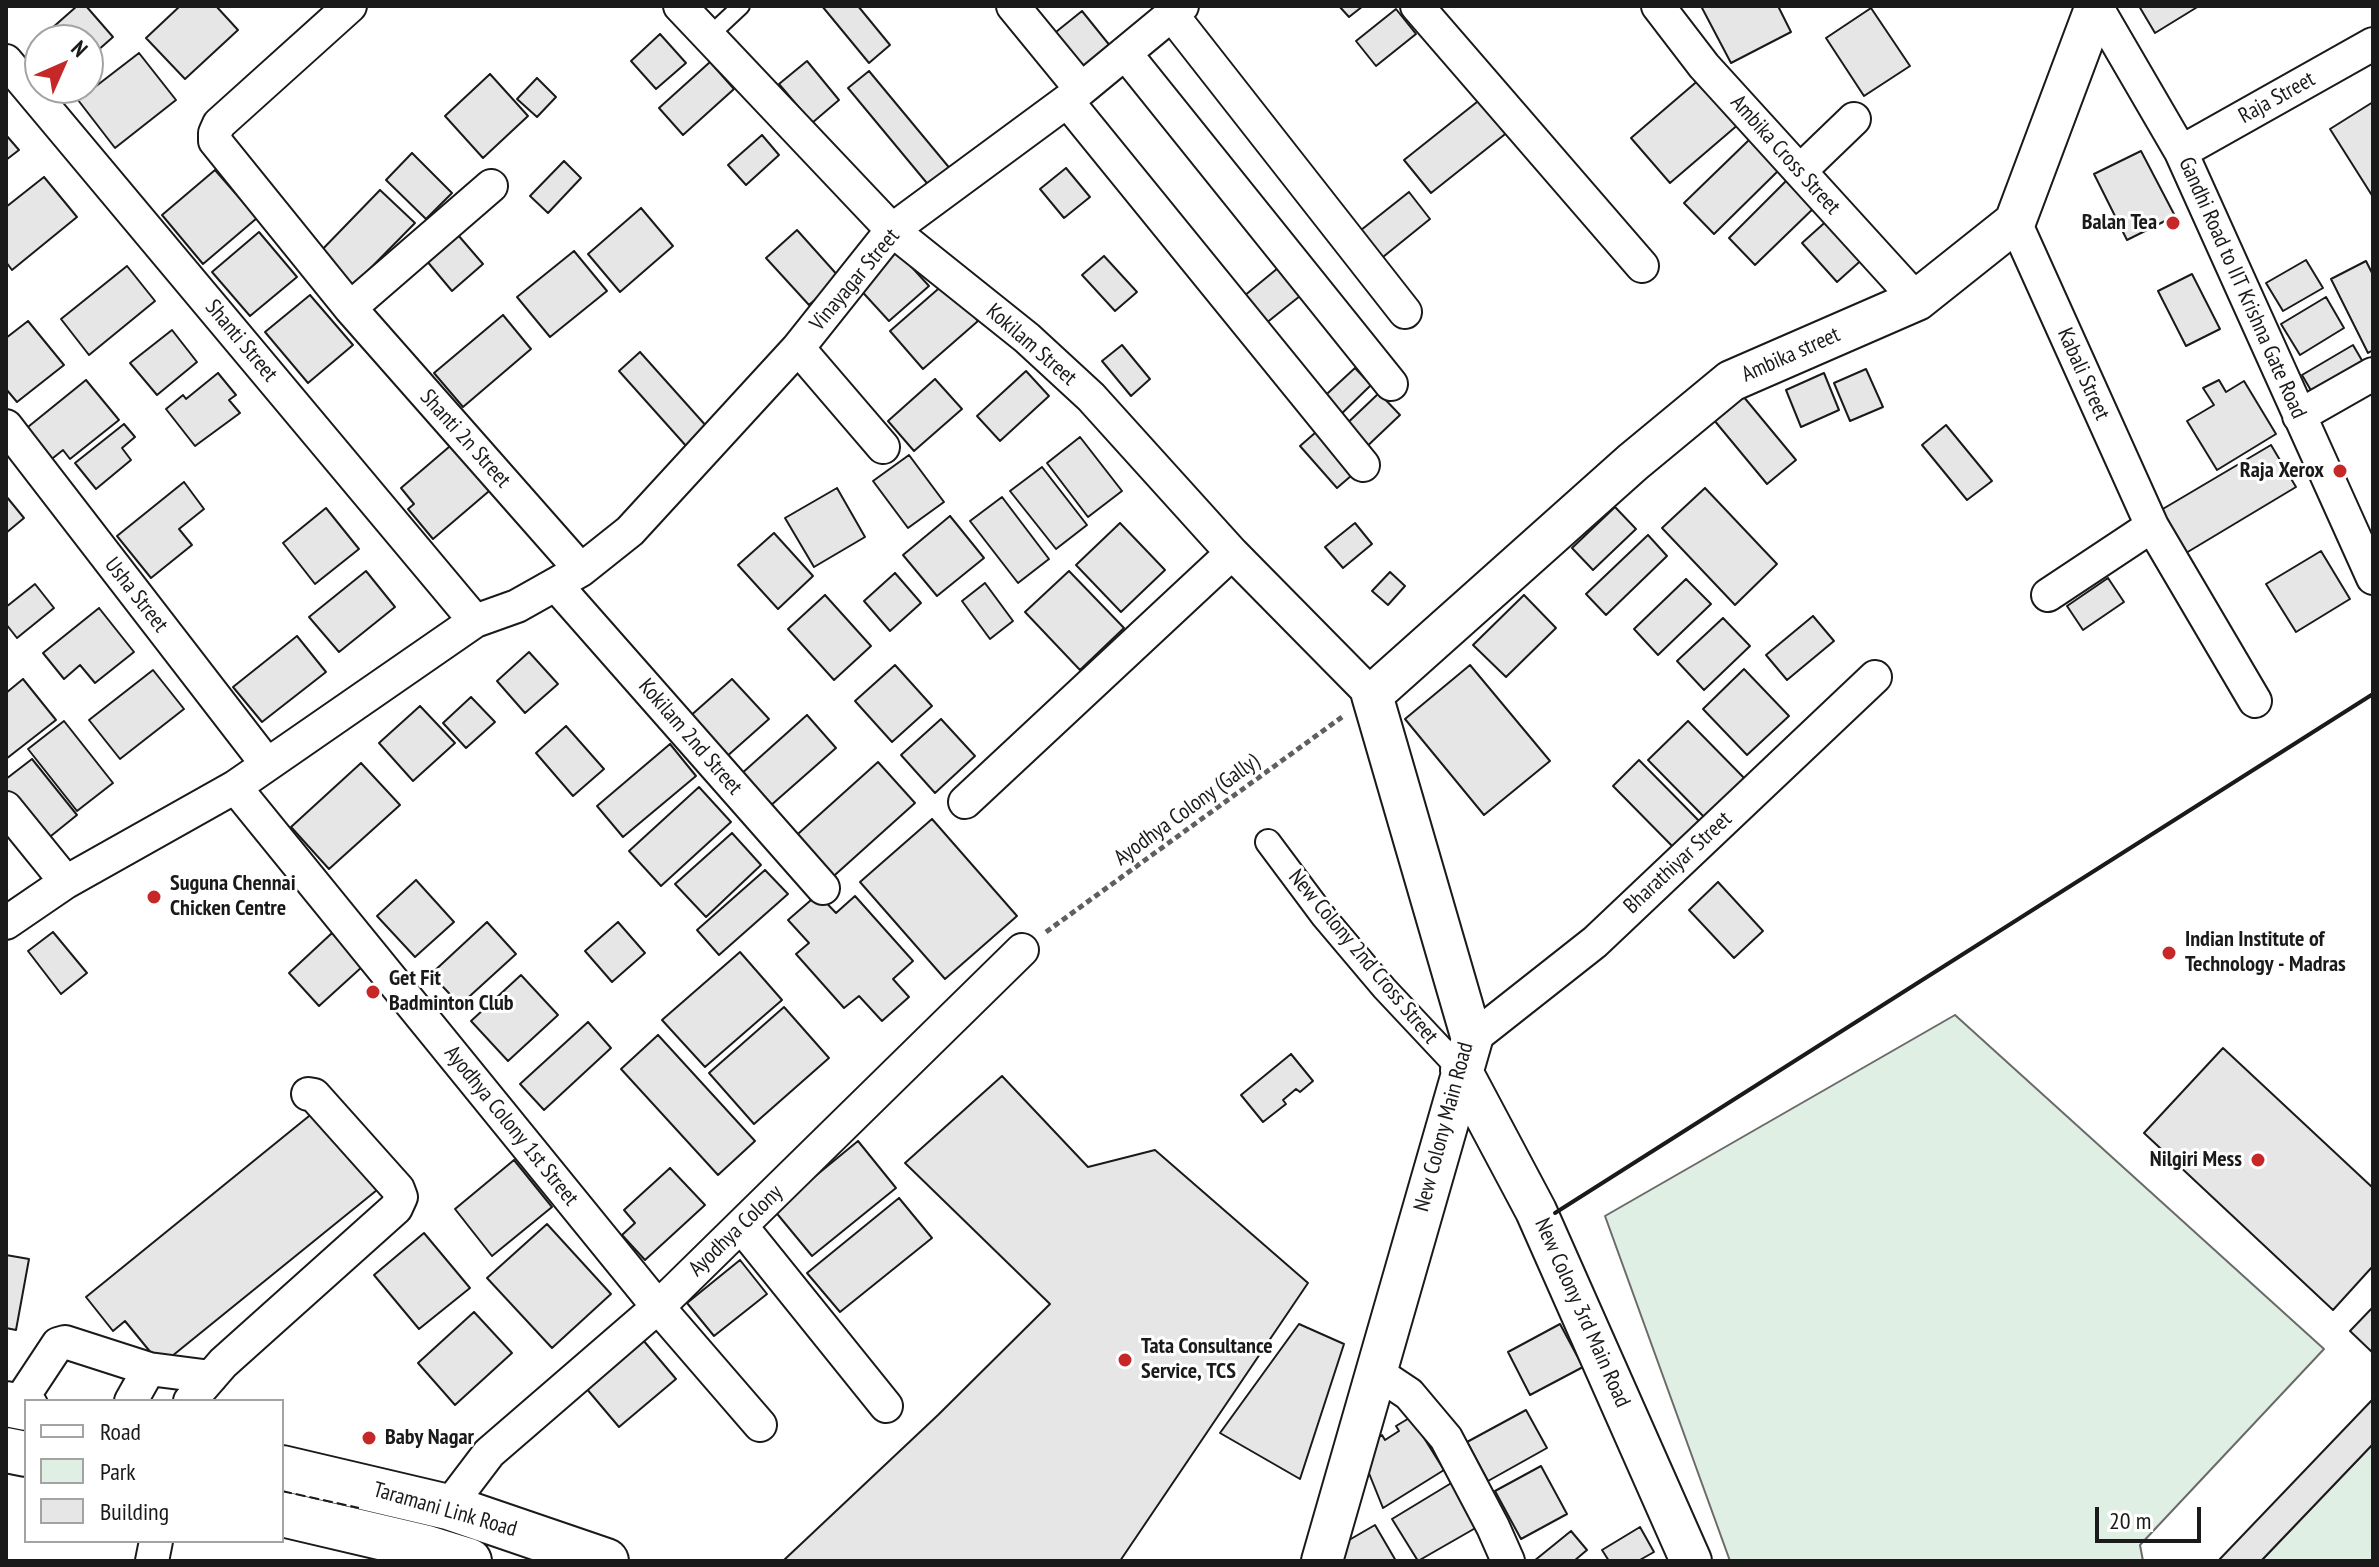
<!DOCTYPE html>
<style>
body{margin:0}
#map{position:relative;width:2379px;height:1567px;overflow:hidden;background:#fff;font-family:"PT Sans Narrow",sans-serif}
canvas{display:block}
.frame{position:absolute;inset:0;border:8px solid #1a1a1a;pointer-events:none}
.legend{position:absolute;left:24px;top:1399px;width:260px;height:144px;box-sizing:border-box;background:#fff;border:2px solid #a3a3a3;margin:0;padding:10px 14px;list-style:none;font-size:24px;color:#1a1a1a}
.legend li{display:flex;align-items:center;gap:16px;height:40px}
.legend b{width:40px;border:2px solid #a3a3a3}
.north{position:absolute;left:24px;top:24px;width:80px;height:80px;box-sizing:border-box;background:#fff;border:2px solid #a3a3a3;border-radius:50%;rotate:45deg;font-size:22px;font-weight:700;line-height:32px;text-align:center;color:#1a1a1a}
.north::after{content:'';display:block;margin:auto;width:28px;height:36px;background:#c62828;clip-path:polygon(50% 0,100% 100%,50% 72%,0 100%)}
.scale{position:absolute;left:2095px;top:1507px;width:106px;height:36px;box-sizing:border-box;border:4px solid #1a1a1a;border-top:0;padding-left:10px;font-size:24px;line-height:28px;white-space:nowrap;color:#1a1a1a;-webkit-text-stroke:6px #fff;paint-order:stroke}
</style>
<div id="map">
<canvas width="2379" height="1567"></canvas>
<div class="frame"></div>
<ul class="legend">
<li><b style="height:10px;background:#fff"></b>Road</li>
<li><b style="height:22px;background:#e0efe3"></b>Park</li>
<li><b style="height:22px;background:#e6e6e6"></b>Building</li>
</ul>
<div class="north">N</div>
<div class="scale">20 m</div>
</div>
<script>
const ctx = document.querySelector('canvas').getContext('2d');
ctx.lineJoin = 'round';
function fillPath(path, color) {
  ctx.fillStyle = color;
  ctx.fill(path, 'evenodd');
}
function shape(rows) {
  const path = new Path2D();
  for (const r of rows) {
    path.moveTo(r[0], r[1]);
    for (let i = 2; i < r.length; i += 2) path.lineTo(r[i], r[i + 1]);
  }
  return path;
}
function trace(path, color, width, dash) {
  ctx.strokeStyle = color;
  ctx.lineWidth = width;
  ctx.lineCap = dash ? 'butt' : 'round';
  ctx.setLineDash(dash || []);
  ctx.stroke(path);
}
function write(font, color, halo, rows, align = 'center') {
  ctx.font = font + ' "PT Sans Narrow",sans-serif';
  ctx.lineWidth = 6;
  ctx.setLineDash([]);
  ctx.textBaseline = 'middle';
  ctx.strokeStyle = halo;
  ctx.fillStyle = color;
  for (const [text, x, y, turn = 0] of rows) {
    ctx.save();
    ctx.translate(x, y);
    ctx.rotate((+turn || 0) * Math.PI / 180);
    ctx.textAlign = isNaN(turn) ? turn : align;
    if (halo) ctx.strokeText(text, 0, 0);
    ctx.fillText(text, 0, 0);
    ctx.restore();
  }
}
const green = shape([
 [1955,1015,2324,1349,2140,1545,2143,1561,1730,1561,1605,1216,1955,1015],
 [2373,1444,2373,1561,2261,1561,2373,1444]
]);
fillPath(green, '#e0efe3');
trace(green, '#6a6a6a', 2);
const building = shape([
 [77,6,86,6,113,37,88,59,88,40,40,40,40,51,34,44,77,6],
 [180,6,216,6,238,30,185,79,146,38,180,6],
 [822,6,858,6,890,45,869,63,822,6],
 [1339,6,1363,6,1349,17,1339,6],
 [1701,6,1778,6,1791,32,1731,63,1701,6],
 [2139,6,2199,6,2155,33,2139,6],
 [1871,8,1910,66,1864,96,1826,38,1871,8],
 [1396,9,1416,34,1376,66,1356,41,1396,9],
 [1082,11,1111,47,1076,77,1046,40,1082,11],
 [660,34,686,63,656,89,631,61,660,34],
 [139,53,176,100,115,148,78,100,139,53],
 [807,61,839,100,812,123,779,84,807,61],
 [710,62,734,89,683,135,659,108,710,62],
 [869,71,952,171,931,188,848,88,869,71],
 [490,74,528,116,483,158,445,116,490,74],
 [537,78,556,97,537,117,517,99,537,78],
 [1701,78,1740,123,1670,183,1631,138,1701,78],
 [1482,98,1509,131,1431,193,1404,160,1482,98],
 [2373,102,2373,197,2330,129,2373,102],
 [6,135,19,150,6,160,6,135],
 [762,135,779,155,746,185,728,165,762,135],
 [1750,139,1780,169,1714,234,1684,203,1750,139],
 [2141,151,2175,216,2127,240,2094,174,2141,151],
 [412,153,452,193,426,219,386,180,412,153],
 [564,161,581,178,548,213,530,196,564,161],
 [1066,168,1090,197,1064,218,1040,189,1066,168],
 [215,170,257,218,203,264,162,215,215,170],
 [44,177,77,217,12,270,6,262,6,207,44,177],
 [1790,177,1818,204,1755,265,1729,238,1790,177],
 [380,190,415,223,350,289,316,256,380,190],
 [1409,192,1430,219,1378,261,1356,234,1409,192],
 [641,208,673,246,620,292,588,254,641,208],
 [1831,217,1866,256,1837,282,1802,243,1831,217],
 [452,228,483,264,452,291,421,254,452,228],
 [797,230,840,278,809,305,766,258,797,230],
 [259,232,297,277,250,316,212,272,259,232],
 [896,250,929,286,889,321,856,285,896,250],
 [574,251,607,291,550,337,517,297,574,251],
 [1104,256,1137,292,1115,311,1082,275,1104,256],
 [2306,260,2323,288,2283,311,2266,283,2306,260],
 [2366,261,2373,275,2373,350,2368,353,2331,279,2366,261],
 [127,266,155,301,89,355,61,319,127,266],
 [1278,268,1300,296,1260,328,1238,301,1278,268],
 [2192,274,2220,329,2186,346,2158,291,2192,274],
 [945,283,978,321,923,369,890,331,945,283],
 [310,295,353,345,308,383,265,332,310,295],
 [2326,297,2344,328,2300,355,2281,324,2326,297],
 [503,315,531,349,463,407,434,373,503,315],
 [28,321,64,365,17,402,6,389,6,338,28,321],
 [172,330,197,362,157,395,130,363,172,330],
 [1122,345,1150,379,1131,396,1102,361,1122,345],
 [2353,345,2367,369,2316,399,2302,375,2353,345],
 [640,352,708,428,687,447,619,371,640,352],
 [1355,368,1371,385,1333,422,1316,404,1355,368],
 [1866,369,1883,407,1850,421,1834,383,1866,369],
 [1026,371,1049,396,1000,441,977,416,1026,371],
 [218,373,236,395,229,400,240,413,195,446,166,409,183,395,186,399,218,373],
 [1824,373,1839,410,1801,427,1786,390,1824,373],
 [935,379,962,409,914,451,888,421,935,379],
 [86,380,119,420,70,459,63,450,48,462,23,431,86,380],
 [2219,380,2226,392,2244,381,2276,434,2217,470,2187,421,2214,405,2203,388,2219,380],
 [1738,390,1796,460,1767,484,1709,414,1738,390],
 [1379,393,1400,415,1360,453,1339,431,1379,393],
 [124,424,135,437,122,448,131,460,96,489,75,463,124,424],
 [1946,425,1992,481,1967,500,1922,445,1946,425],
 [1323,426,1359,469,1337,488,1300,446,1323,426],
 [1080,437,1122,491,1088,517,1047,463,1080,437],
 [456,441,495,486,433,539,408,509,414,504,401,488,456,441],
 [2271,445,2296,487,2181,556,2156,513,2271,445],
 [909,455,944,502,908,528,873,481,909,455],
 [1042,467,1087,525,1056,549,1010,491,1042,467],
 [184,482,204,509,179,529,192,545,151,578,117,536,184,482],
 [837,488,865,537,814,567,785,518,837,488],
 [1705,488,1777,564,1735,605,1662,528,1705,488],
 [6,496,24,518,6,533,6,496],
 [1002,497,1049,559,1018,583,970,521,1002,497],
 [1615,507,1636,529,1593,570,1572,548,1615,507],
 [326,508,359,549,315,584,283,543,326,508],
 [950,516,984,558,937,596,903,555,950,516],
 [1120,523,1165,570,1121,612,1076,565,1120,523],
 [1355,523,1372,544,1343,568,1325,547,1355,523],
 [774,533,813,576,778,609,738,565,774,533],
 [1648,535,1667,556,1606,615,1586,594,1648,535],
 [2321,551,2350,599,2296,632,2266,584,2321,551],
 [366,571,395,607,339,652,309,617,366,571],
 [1069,571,1124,628,1080,670,1025,612,1069,571],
 [1390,572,1405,586,1388,605,1372,591,1390,572],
 [895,573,921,603,890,631,864,601,895,573],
 [2108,578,2124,602,2083,630,2067,606,2108,578],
 [1686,579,1711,604,1658,655,1634,629,1686,579],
 [985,583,1013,621,990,639,962,601,985,583],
 [35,584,54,608,17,638,6,624,6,607,35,584],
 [825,595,871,646,834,680,788,629,825,595],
 [1524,595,1556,628,1506,677,1473,645,1524,595],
 [99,608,134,652,95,683,80,665,64,679,43,653,99,608],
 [1813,616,1834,641,1787,680,1766,655,1813,616],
 [1723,618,1750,646,1704,690,1677,661,1723,618],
 [297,636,326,672,262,722,233,687,297,636],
 [529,652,558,684,525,713,497,681,529,652],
 [895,665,932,706,892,742,855,701,895,665],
 [1470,665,1550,761,1484,815,1405,719,1470,665],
 [1744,669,1789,716,1747,755,1703,709,1744,669],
 [153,670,184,709,120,759,89,720,153,670],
 [23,679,56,720,6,759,6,693,23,679],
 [732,679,769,719,725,758,688,718,732,679],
 [471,697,495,722,466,748,443,723,471,697],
 [420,706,455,743,413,781,379,743,420,706],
 [807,715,836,748,769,807,740,775,807,715],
 [941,719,975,756,935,793,901,755,941,719],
 [64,721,113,783,77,811,28,749,64,721],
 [1688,721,1750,784,1710,823,1648,760,1688,721],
 [566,726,604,769,573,796,536,753,566,726],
 [670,744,696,776,623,837,597,806,670,744],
 [32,759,77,815,46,840,6,790,6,779,32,759],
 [1639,760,1704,826,1678,852,1613,786,1639,760],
 [878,762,915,803,826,883,789,842,878,762],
 [361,763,400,805,329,869,291,827,361,763],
 [699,787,731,822,661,886,629,851,699,787],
 [932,819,1017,916,945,979,860,882,932,819],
 [732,833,761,865,706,917,675,884,732,833],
 [765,870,788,894,719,955,697,930,765,870],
 [416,880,454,922,415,957,377,916,416,880],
 [1718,882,1763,931,1734,958,1689,910,1718,882],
 [818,894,836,913,855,896,913,961,893,979,909,997,882,1021,859,996,844,1008,796,954,809,943,788,920,818,894],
 [487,922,516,954,460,1005,431,974,487,922],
 [618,922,645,953,612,982,585,951,618,922],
 [53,932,87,973,61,994,28,951,53,932],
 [332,933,363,966,319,1006,289,973,332,933],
 [740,952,782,1000,705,1067,662,1020,740,952],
 [521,975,558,1015,508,1061,471,1021,521,975],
 [784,1007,829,1058,754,1124,709,1073,784,1007],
 [588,1022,611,1048,544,1110,520,1084,588,1022],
 [658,1035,755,1141,718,1175,621,1069,658,1035],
 [2223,1048,2373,1188,2373,1266,2333,1310,2144,1133,2223,1048],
 [1291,1054,1313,1081,1300,1092,1296,1089,1283,1100,1286,1104,1263,1122,1241,1095,1291,1054],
 [1002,1076,1088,1167,1155,1150,1308,1283,1120,1561,786,1561,784,1560,938,1415,1050,1304,905,1163,1002,1076],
 [314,1112,377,1190,161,1365,125,1321,113,1331,86,1297,314,1112],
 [858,1141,896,1188,812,1256,774,1210,858,1141],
 [514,1160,552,1207,492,1256,455,1209,514,1160],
 [670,1168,705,1205,645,1260,622,1235,635,1223,624,1210,670,1168],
 [899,1198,932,1238,840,1312,807,1273,899,1198],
 [547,1224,611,1294,552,1348,487,1278,547,1224],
 [424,1233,470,1288,419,1329,374,1275,424,1233],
 [6,1255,29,1259,16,1330,6,1328,6,1255],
 [740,1260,767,1294,714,1336,687,1303,740,1260],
 [2373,1307,2373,1353,2350,1331,2373,1307],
 [474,1312,512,1353,455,1405,418,1363,474,1312],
 [1299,1324,1344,1344,1300,1479,1220,1433,1299,1324],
 [1560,1324,1583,1367,1530,1395,1508,1352,1560,1324],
 [643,1340,676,1379,619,1427,586,1388,643,1340],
 [2373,1399,2373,1444,2261,1561,2218,1561,2373,1399],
 [1526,1410,1547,1448,1488,1481,1467,1442,1526,1410],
 [1411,1417,1444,1470,1383,1508,1360,1451,1382,1435,1385,1440,1399,1431,1396,1426,1411,1417],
 [1541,1466,1567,1514,1521,1539,1495,1491,1541,1466],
 [1453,1482,1479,1526,1418,1561,1392,1519,1453,1482],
 [1375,1525,1396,1561,1335,1561,1330,1551,1375,1525],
 [1640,1527,1654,1552,1638,1561,1609,1561,1602,1550,1640,1527],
 [1571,1531,1587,1550,1574,1561,1534,1561,1571,1531]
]);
fillPath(building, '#e6e6e6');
trace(building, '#1a1a1a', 2);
const service = shape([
 [709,36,741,6]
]);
const pedestrian = shape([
 [1268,842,1324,917,1384,988,1461,1070]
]);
const minor = shape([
 [350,6,219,124,215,133,215,141,350,308,581,570],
 [680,6,892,230,1027,338,1091,397,1232,553,1372,695],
 [1013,6,1081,89],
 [1417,6,1642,266],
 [1658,6,1704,66,1917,300],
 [2096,6,2181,152,2373,578],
 [1172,15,1405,312],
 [1125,53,1391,384],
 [6,61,475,621],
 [1067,101,1363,465],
 [2181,152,2373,44],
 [1800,171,1854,119],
 [2015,222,2152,526,2255,701],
 [350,308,491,186],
 [798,348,883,447],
 [2299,416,2373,374],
 [6,426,266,763],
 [556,585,823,888],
 [2048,595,2152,526],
 [235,787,658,1307,760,1425],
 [965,802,1232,553],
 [6,808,66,882],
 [6,923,66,882,235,787,475,621,517,606,581,570,630,531,798,348,892,230,1067,101,1182,6],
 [1472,1039,1595,942,1875,677],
 [741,1226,886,1406],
 [149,1369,211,1377],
 [1376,1372,1409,1394,1446,1438,1493,1527,1508,1561],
 [190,1401,223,1363,396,1208,401,1197,398,1189,314,1095,308,1094],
 [17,1406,58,1344,65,1342,149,1369,131,1401],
 [448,1507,489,1453,658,1307,1022,950],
 [152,1561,156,1541]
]);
const tertiary = shape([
 [1461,1070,1536,1211,1691,1561],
 [1322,1561,1472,1039,1372,695,1633,462,1731,381,1917,300,2015,222,2096,6]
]);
const primary = shape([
 [6,1404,26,1408],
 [6,1450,26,1454],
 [282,1468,448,1507,606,1561],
 [282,1514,427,1548,469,1561]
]);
trace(service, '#1a1a1a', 20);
trace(pedestrian, '#1a1a1a', 28);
trace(minor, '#1a1a1a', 36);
trace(tertiary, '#1a1a1a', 44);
trace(primary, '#1a1a1a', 48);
trace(shape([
 [1046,932,1342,717]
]), '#5f5f5f', 5, [6, 4]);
trace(service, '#fff', 16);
trace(pedestrian, '#fff', 24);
trace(minor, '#fff', 32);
trace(tertiary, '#fff', 40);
trace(primary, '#fff', 44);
trace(shape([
 [282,1491,359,1508]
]), '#1a1a1a', 2, [10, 4]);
trace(shape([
 [1555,1213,2373,694]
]), '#1a1a1a', 4);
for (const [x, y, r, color] of [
 [2173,223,8,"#c62828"],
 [2340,471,8,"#c62828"],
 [154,897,8,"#c62828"],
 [2169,953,8,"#c62828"],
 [373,992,8,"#c62828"],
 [2258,1160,8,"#c62828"],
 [1125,1360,8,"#c62828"],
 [369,1438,8,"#c62828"]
]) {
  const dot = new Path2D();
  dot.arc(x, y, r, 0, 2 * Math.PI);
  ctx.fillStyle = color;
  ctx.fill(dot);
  trace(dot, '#fff', 3);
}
write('22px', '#1a1a1a', '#fff', [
 ["Raja Street",2277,98,-29],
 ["Ambika Cross Street",1785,155,48],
 ["Vinayagar Street",855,280,-50],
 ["Gandhi Road to IIT Krishna Gate Road",2242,288,66],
 ["Shanti Street",241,341,50],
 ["Kokilam Street",1031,345,41],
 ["Ambika street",1791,355,-24],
 ["Kabali Street",2083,374,66],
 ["Shanti 2n Street",465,439,48],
 ["Usha Street",136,595,52],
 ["Kokilam 2nd Street",690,737,49],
 ["Ayodhya Colony (Gally)",1187,810,-36],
 ["Bharathiyar Street",1678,863,-43],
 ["New Colony 2nd Cross Street",1363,957,50],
 ["Ayodhya Colony 1st Street",511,1126,51],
 ["New Colony Main Road",1444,1127,-75],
 ["Ayodhya Colony",736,1231,-44],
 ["New Colony 3rd Main Road",1582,1313,66],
 ["Taramani Link Road",445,1510,16]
]);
write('bold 22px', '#1a1a1a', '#fff', [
 ["Balan Tea",2157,223,"right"],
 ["Raja Xerox",2324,471,"right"],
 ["Suguna Chennai",170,884],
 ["Chicken Centre",170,909],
 ["Indian Institute of",2185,940],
 ["Technology - Madras",2185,965],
 ["Get Fit",389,979],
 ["Badminton Club",389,1004],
 ["Nilgiri Mess",2242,1160,"right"],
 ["Tata Consultance",1141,1347],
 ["Service, TCS",1141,1372],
 ["Baby Nagar",385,1438]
], 'left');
</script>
